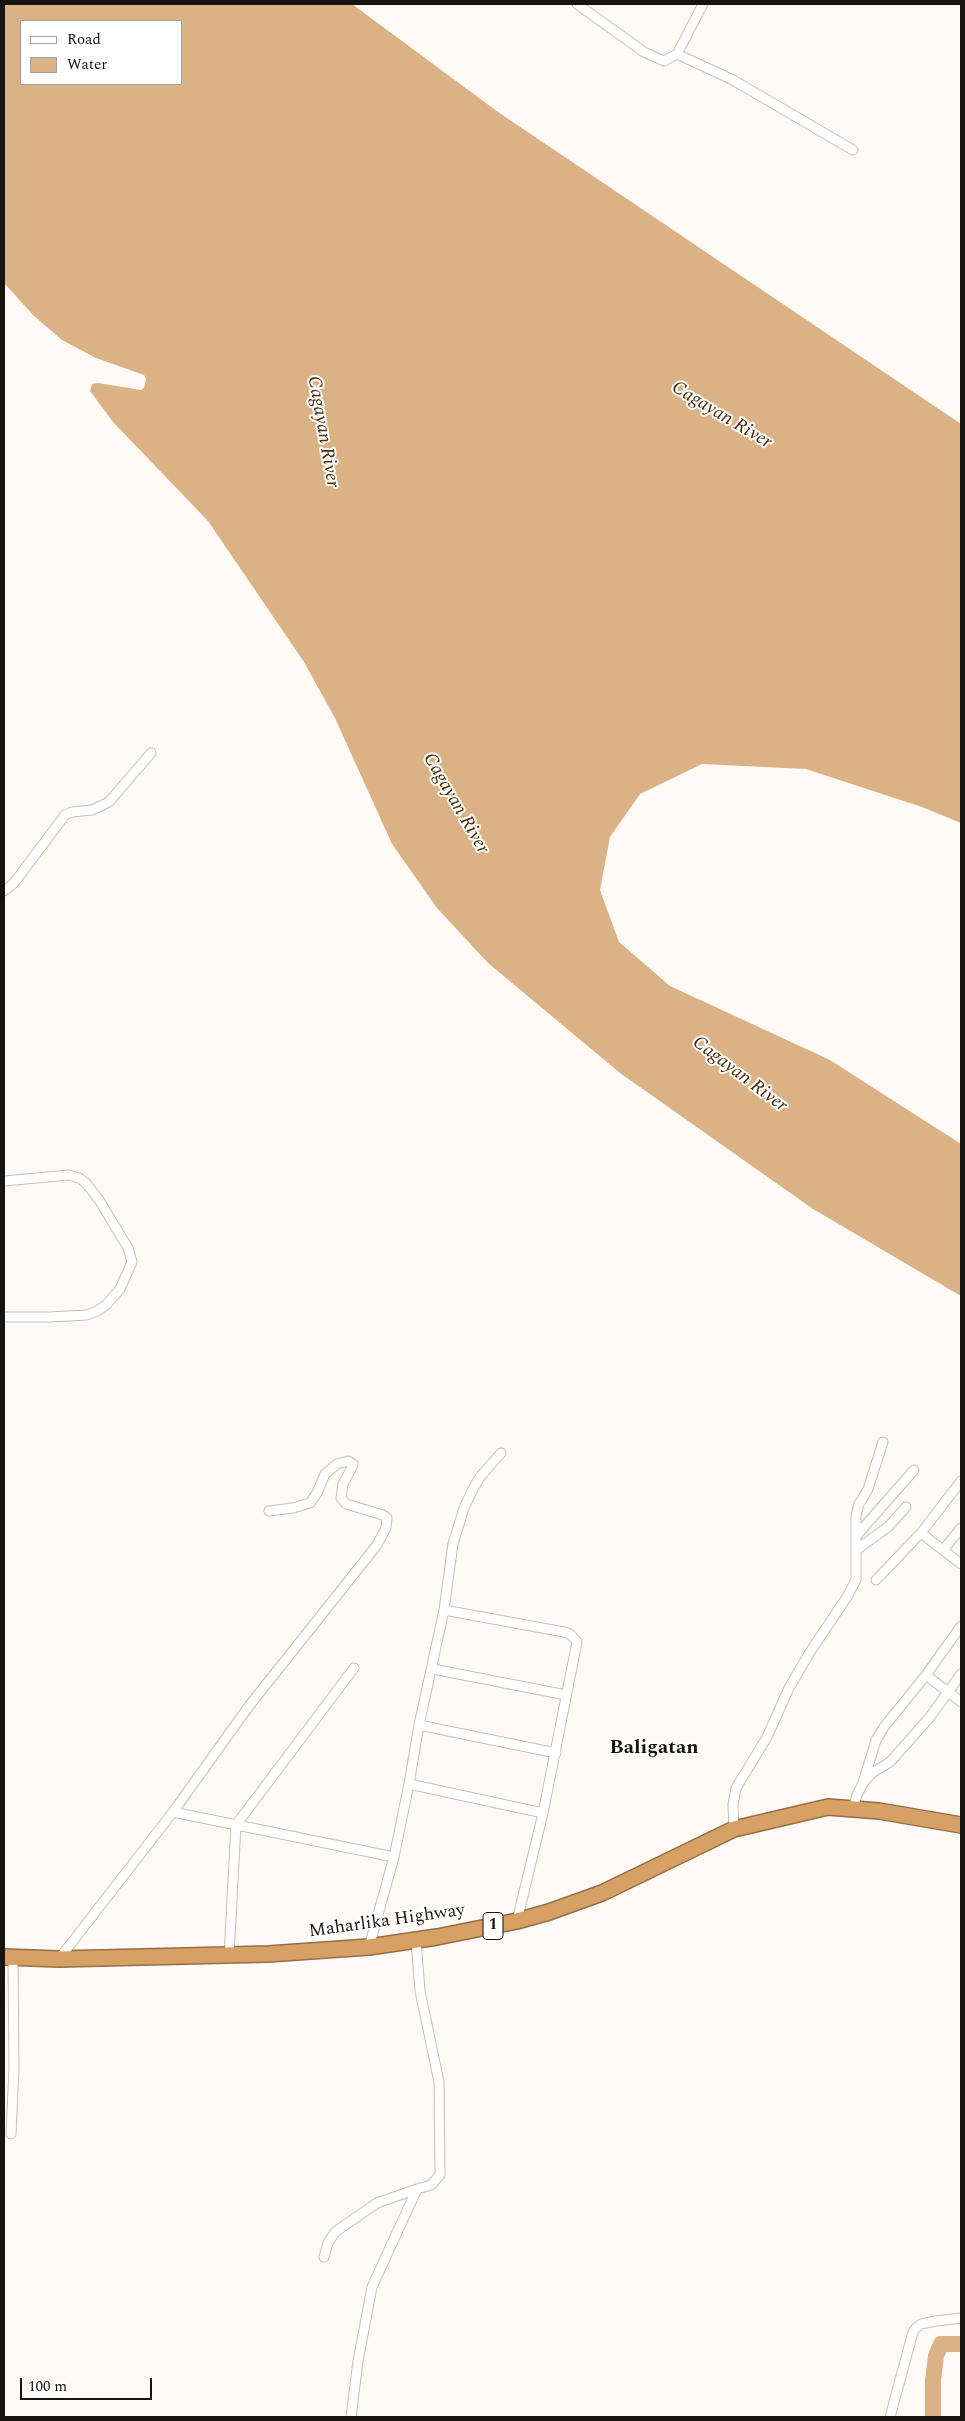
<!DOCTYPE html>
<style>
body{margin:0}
#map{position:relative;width:965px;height:2421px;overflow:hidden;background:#fffaf5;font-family:Spectral,serif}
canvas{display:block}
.frame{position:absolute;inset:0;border:5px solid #161311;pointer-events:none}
.legend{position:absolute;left:20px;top:20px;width:162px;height:65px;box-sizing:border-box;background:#fff;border:1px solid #a2a1a0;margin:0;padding:6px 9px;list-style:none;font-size:15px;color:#161311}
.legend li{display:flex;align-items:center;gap:10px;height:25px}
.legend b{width:25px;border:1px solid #a2a1a0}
.scale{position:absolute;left:20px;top:2378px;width:132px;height:22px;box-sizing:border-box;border:2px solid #161311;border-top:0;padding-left:6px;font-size:15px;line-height:18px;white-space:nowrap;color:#161311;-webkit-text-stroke:4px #fff;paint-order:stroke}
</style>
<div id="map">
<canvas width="965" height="2421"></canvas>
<div class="frame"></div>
<ul class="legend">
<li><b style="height:6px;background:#fff"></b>Road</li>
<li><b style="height:14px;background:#dbb286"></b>Water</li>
</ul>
<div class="scale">100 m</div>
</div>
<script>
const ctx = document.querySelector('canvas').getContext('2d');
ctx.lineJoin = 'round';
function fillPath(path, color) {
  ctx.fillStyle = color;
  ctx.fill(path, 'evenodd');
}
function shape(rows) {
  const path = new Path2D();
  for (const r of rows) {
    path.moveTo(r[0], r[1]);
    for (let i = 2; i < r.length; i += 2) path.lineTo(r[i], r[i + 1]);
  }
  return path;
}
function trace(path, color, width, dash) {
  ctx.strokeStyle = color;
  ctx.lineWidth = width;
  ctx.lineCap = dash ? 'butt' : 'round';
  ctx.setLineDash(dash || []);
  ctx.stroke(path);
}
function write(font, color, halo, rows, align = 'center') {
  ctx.font = font + ' Spectral,serif';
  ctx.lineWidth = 4;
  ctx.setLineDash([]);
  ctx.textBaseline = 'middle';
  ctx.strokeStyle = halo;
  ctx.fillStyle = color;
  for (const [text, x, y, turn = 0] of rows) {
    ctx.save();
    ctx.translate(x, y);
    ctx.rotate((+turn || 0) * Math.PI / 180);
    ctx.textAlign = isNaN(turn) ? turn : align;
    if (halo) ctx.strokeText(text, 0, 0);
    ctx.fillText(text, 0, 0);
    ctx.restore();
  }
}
fillPath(shape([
 [4,4,352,4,498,112,961,424,961,823,922,807,806,769,702,764,640,794,610,837,600,890,619,942,670,986,830,1060,961,1144,961,1296,813,1209,620,1073,488,963,437,908,392,844,335,718,304,662,208,521,113,422,90,391,92,384,98,383,141,390,144,388,146,379,144,375,96,358,62,340,33,315,4,283],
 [21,21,181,21,181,84,21,84]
]), '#dbb286');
trace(shape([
 [933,2417,933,2380,936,2356,941,2344,961,2344]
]), '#dbb286', 16);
const street = shape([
 [577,4,644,52,664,61,677,54,703,4],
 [677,54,733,80,853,150],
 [4,891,14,883,65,815,72,812,92,810,109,802,151,753],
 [4,1181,69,1175,79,1178,86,1183,99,1200,128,1248,132,1262,120,1289,106,1305,97,1311,87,1315,50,1317,4,1317],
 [921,1533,961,1564],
 [857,1535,914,1470],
 [944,1549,961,1528],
 [856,1550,888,1527,906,1507],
 [876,1580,921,1533,961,1481],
 [444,1610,564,1632,570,1634,577,1642,543,1813,517,1921],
 [433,1669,566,1695],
 [926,1675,961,1702],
 [419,1725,556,1753],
 [863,1783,876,1740,884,1727,926,1675,961,1626],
 [409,1784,543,1813],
 [853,1808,857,1795,863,1783,872,1773,890,1762,930,1717,961,1674],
 [173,1812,394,1857],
 [734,1829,733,1805,736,1788,767,1737,789,1688,810,1652,847,1597,856,1580,856,1516,859,1504,868,1489,883,1442],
 [369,1947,394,1857,409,1784,419,1725,444,1610,453,1544,464,1508,473,1489,480,1477,501,1453],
 [229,1955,236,1825,354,1668],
 [59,1959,173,1812,249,1706,377,1545,386,1528,387,1518,383,1515,346,1504,341,1498,343,1484,352,1467,353,1464,348,1461,337,1464,325,1474,317,1493,310,1503,293,1508,269,1511],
 [11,2134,14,2068,13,1958],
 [324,2257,328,2243,335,2232,377,2203,417,2189],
 [351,2417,358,2361,372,2287,417,2189,431,2185,440,2175,439,2082,420,1991,416,1940],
 [890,2417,913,2332,916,2328,921,2324,936,2321,961,2318]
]);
const highway = shape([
 [4,1957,59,1959,268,1954,369,1947,437,1937,517,1921,549,1912,602,1893,734,1829,828,1807,879,1811,961,1825]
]);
trace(street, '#c6bfb7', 11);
trace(highway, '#936f48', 18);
trace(street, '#fff', 9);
trace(highway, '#d7a065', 15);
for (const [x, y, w] of [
 [493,1926,20]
]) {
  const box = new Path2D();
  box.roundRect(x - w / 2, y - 13.5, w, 27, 4);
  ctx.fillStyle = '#fff';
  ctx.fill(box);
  trace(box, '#161311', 1);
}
write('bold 16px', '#161311', null, [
 ["1",493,1926]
]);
write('18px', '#161311', '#fff', [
 ["Maharlika Highway",387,1922,-8]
]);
write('italic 19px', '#482c08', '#fff', [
 ["Cagayan River",721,416,31],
 ["Cagayan River",322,432,80],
 ["Cagayan River",455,804,60],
 ["Cagayan River",739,1075,37]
]);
write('bold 20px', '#161311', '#fff', [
 ["Baligatan",654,1749]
]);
</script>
